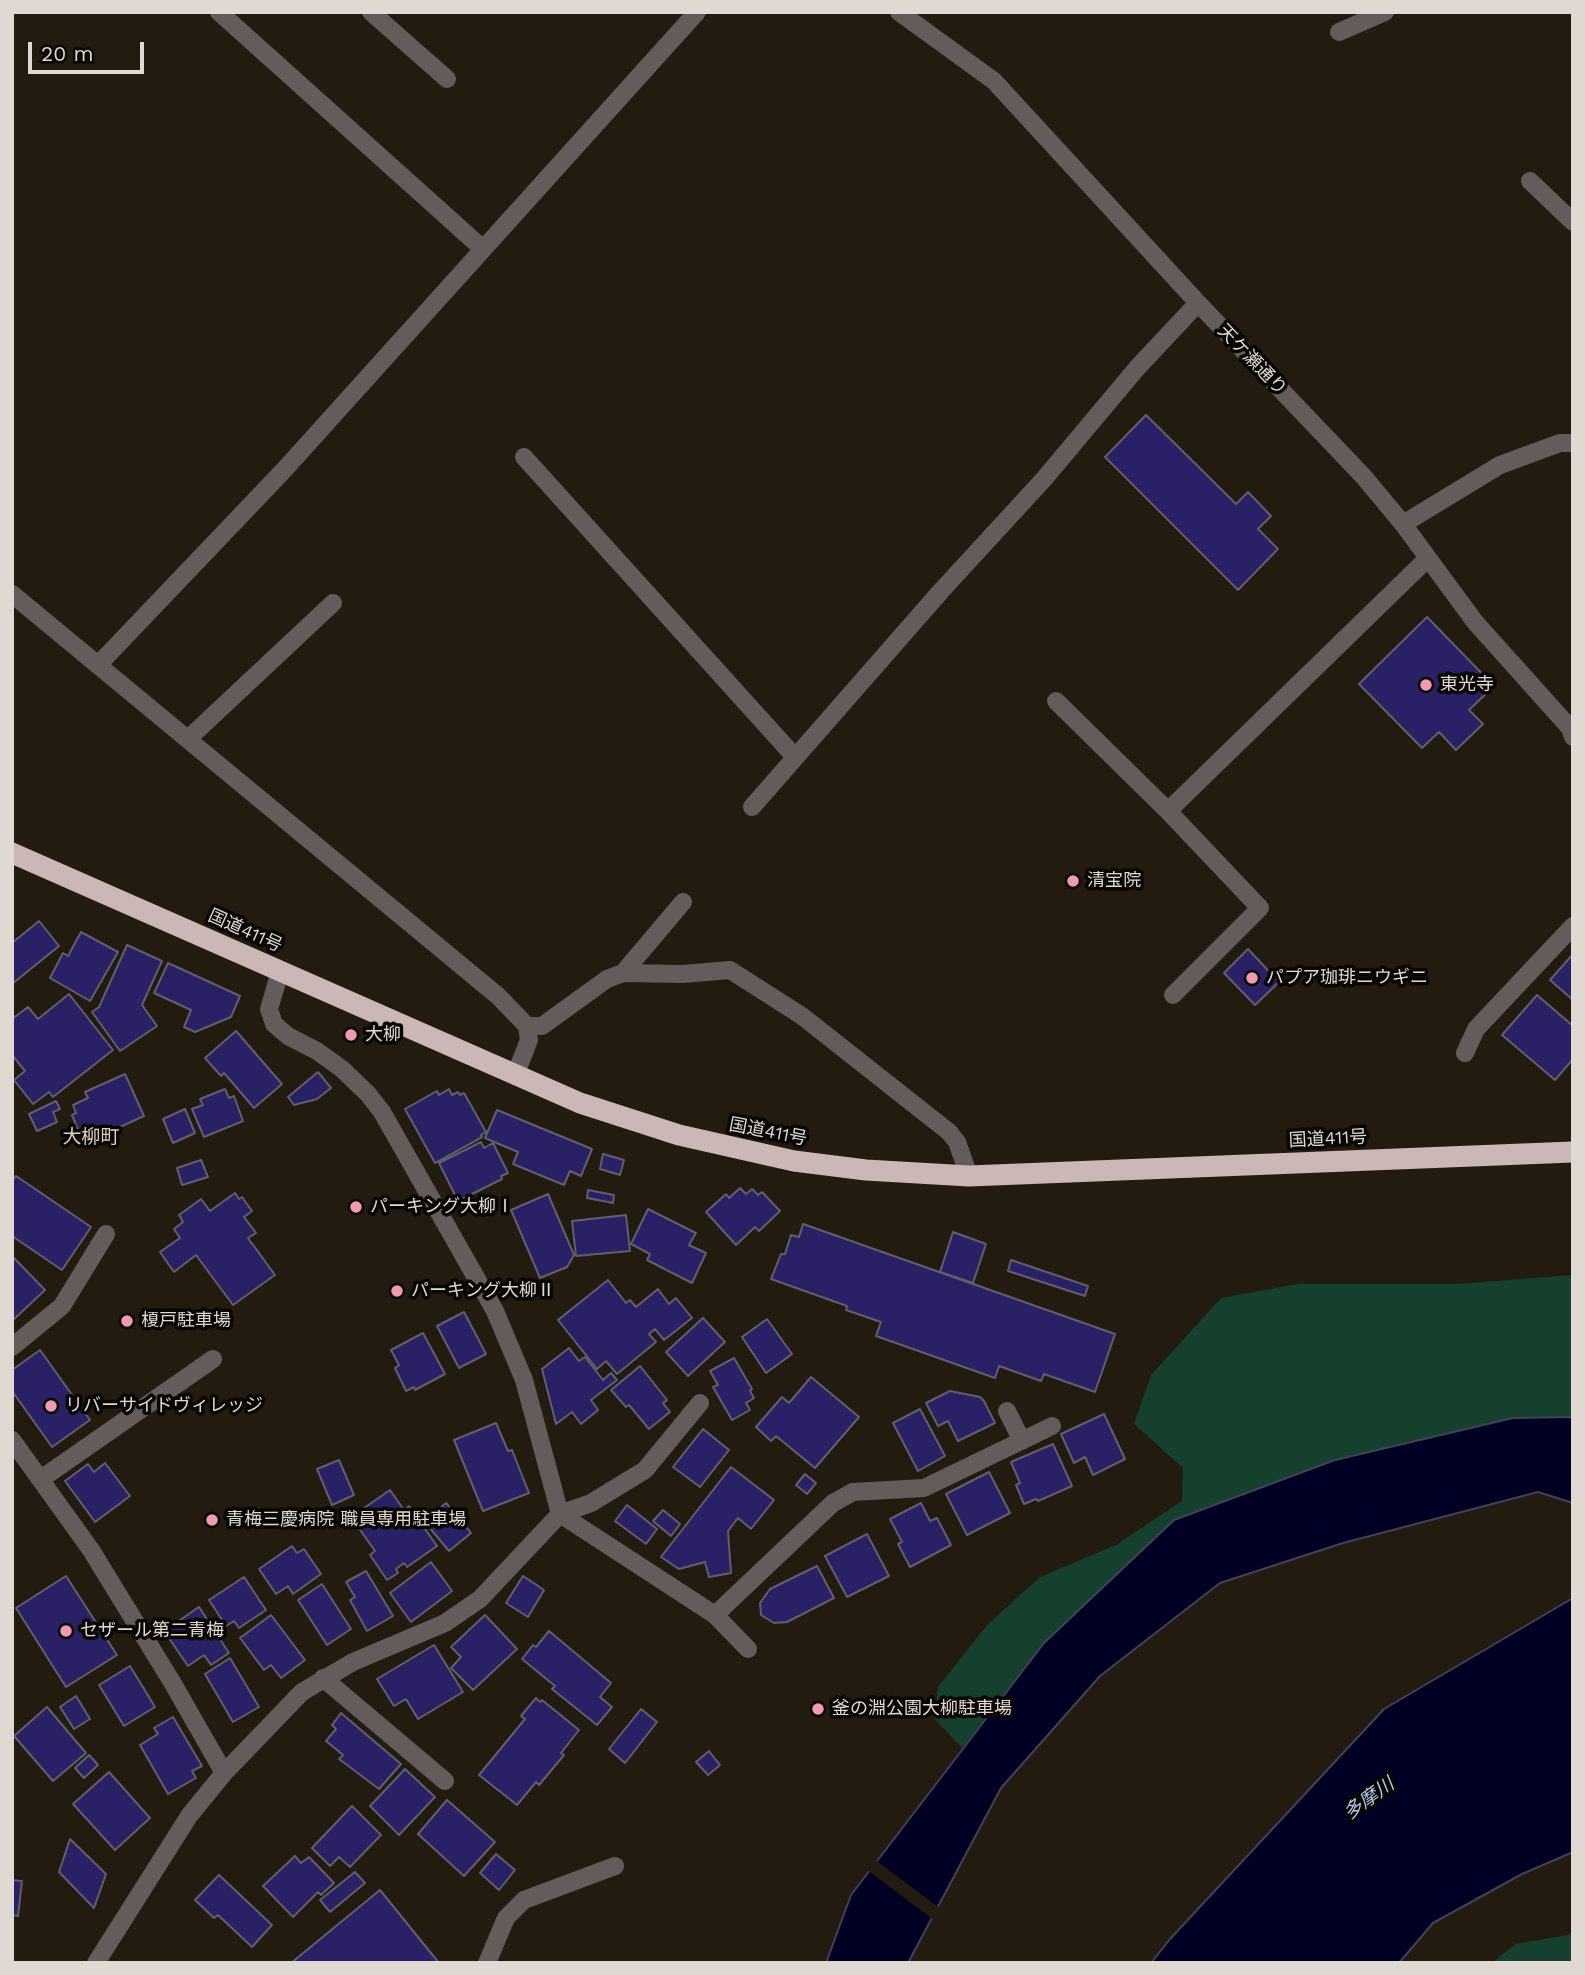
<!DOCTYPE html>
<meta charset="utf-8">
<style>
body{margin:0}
#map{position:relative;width:1585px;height:1975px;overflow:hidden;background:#231a10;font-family:"Work Sans",sans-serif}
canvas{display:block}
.frame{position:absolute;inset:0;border:14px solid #dfd9d2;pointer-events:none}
.scale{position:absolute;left:28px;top:42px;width:116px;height:32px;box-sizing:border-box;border:4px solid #dfd9d2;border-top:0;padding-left:9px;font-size:21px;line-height:24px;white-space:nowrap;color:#dfd9d2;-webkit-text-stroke:5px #090603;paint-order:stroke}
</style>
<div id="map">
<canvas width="1585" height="1975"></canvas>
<div class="frame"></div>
<div class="scale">20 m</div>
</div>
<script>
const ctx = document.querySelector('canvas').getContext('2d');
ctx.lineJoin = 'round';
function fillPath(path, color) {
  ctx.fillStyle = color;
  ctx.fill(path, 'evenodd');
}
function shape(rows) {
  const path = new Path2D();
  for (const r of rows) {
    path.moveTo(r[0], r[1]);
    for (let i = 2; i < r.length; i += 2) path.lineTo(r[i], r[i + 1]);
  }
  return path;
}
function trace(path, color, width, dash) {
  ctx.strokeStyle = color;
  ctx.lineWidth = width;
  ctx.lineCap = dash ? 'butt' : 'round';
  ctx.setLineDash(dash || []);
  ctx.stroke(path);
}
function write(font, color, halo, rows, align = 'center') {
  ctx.font = font + ' "Work Sans","Noto Sans JP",sans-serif';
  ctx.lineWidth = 7;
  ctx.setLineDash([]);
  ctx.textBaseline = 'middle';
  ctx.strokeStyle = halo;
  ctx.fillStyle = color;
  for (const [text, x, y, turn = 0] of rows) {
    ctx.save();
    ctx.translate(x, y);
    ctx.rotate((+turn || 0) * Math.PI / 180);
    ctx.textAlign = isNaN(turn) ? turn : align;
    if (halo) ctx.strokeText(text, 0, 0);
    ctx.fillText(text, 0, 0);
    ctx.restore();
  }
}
fillPath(shape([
 [1573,1275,1573,1417,1513,1418,1335,1460,1174,1520,1044,1643,962,1748,934,1718,938,1687,987,1625,1040,1577,1116,1545,1182,1501,1183,1468,1134,1424,1151,1375,1221,1298,1298,1284,1457,1284],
 [1573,1934,1573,1963,1492,1963,1516,1944]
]), '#14402d');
const water = shape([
 [1573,1417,1573,1503,1538,1492,1343,1543,1220,1583,1100,1676,1001,1788,908,1963,826,1963,851,1895,1044,1643,1174,1520,1335,1460,1513,1418,1573,1417],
 [1573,1598,1573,1852,1522,1874,1433,1923,1399,1963,1151,1963,1170,1939,1384,1709,1573,1598]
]);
fillPath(water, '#000025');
trace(water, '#434159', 2);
fillPath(shape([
 [874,1859,941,1909,935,1921,866,1869]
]), '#231a10');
const building = shape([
 [1146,415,1236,504,1248,492,1271,516,1258,529,1278,549,1238,590,1105,457,1146,415],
 [1427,617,1494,686,1469,710,1483,724,1456,750,1439,732,1422,748,1359,684,1427,617],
 [39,921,59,946,12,984,12,943,39,921],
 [81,932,118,952,90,1001,50,978,63,953,68,956,81,932],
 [127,945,162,961,142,1005,157,1026,120,1051,92,1012,99,1007,127,945],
 [1248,949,1279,982,1255,1005,1224,973,1248,949],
 [1573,954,1573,1000,1550,980,1573,954],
 [168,963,240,996,231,1017,195,1032,184,1027,191,1010,154,993,168,963],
 [69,994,113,1050,53,1097,49,1092,33,1104,14,1080,25,1071,12,1055,12,1019,28,1007,38,1019,69,994],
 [1537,995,1573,1026,1573,1059,1555,1080,1502,1035,1537,995],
 [236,1031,282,1084,254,1108,224,1073,221,1076,205,1058,236,1031],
 [318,1072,331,1088,317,1099,294,1105,288,1097,318,1072],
 [125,1074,144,1116,111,1131,109,1125,81,1137,72,1115,76,1113,73,1105,88,1098,85,1092,125,1074],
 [225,1089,229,1098,234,1096,243,1121,204,1137,192,1109,203,1105,200,1099,225,1089],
 [449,1089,452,1095,458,1092,460,1095,464,1093,486,1132,481,1135,482,1137,435,1163,405,1109,437,1091,439,1095,449,1089],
 [56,1101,60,1109,53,1112,57,1122,37,1131,29,1114,56,1101],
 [185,1109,195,1133,173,1143,163,1119,185,1109],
 [497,1110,592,1149,581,1176,570,1171,564,1185,513,1164,518,1152,485,1138,497,1110],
 [481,1142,484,1148,493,1143,508,1173,501,1176,502,1179,458,1201,439,1163,481,1142],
 [603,1154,624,1160,620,1175,600,1169,603,1154],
 [201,1160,208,1177,182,1185,177,1168,201,1160],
 [16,1176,91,1227,62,1270,12,1236,12,1181,16,1176],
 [740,1188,746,1194,752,1189,758,1195,762,1192,780,1211,759,1231,755,1227,736,1245,706,1212,726,1194,729,1198,740,1188],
 [588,1190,614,1195,613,1203,587,1198,588,1190],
 [235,1193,239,1199,242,1197,252,1211,244,1217,256,1233,248,1238,275,1275,233,1305,196,1255,174,1272,160,1252,180,1238,174,1229,183,1222,179,1215,201,1199,210,1211,235,1193],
 [548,1194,574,1255,567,1267,540,1278,511,1210,548,1194],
 [648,1209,696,1233,689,1245,706,1253,692,1283,647,1260,650,1254,631,1244,648,1209],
 [626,1215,630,1251,576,1256,572,1221,626,1215],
 [803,1224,1115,1334,1095,1392,1044,1374,1041,1381,999,1366,995,1378,876,1336,881,1322,846,1310,847,1306,771,1279,781,1254,785,1254,791,1235,799,1237,803,1224],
 [953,1232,986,1244,973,1283,940,1272,953,1232],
 [12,1256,45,1290,12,1321,12,1256],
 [1011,1260,1088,1286,1085,1296,1008,1271,1011,1260],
 [608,1280,626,1303,630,1300,636,1307,658,1289,669,1304,676,1298,692,1318,664,1340,655,1329,649,1334,656,1342,617,1374,606,1361,597,1369,558,1320,608,1280],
 [464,1312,486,1354,459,1368,437,1326,464,1312],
 [703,1318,725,1342,688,1376,666,1352,703,1318],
 [767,1319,792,1354,766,1373,742,1337,767,1319],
 [423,1333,445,1374,415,1390,414,1387,406,1391,395,1368,399,1365,391,1350,423,1333],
 [569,1348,579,1361,585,1357,603,1380,611,1373,617,1380,591,1400,598,1410,581,1424,572,1412,556,1424,542,1369,569,1348],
 [40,1350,90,1420,52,1447,12,1391,12,1370,40,1350],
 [734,1358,752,1389,750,1391,754,1398,746,1403,750,1410,732,1420,713,1387,718,1385,710,1371,734,1358],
 [640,1366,667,1400,663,1403,670,1412,649,1429,629,1405,626,1407,611,1390,640,1366],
 [811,1377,859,1417,815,1468,776,1436,771,1441,756,1427,782,1397,789,1403,811,1377],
 [950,1391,980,1397,984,1401,995,1423,958,1441,948,1421,938,1426,926,1403,950,1391],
 [920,1409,945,1456,918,1471,893,1423,920,1409],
 [1104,1414,1125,1459,1093,1475,1085,1457,1074,1463,1061,1434,1104,1414],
 [496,1423,508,1451,512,1450,529,1493,483,1511,454,1440,496,1423],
 [703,1429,729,1450,700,1487,673,1467,703,1429],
 [1053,1444,1072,1486,1038,1501,1036,1499,1024,1504,1016,1485,1020,1483,1011,1462,1053,1444],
 [339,1460,354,1495,332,1505,317,1469,339,1460],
 [105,1463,130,1496,95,1522,65,1481,88,1464,94,1472,105,1463],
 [731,1467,774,1500,751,1529,738,1518,728,1531,731,1573,709,1577,705,1562,679,1569,661,1557,731,1467],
 [989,1472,1010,1513,967,1535,946,1494,989,1472],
 [805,1474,816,1483,807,1494,796,1485,805,1474],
 [390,1490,404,1510,409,1506,437,1546,407,1567,404,1563,396,1569,398,1573,387,1580,370,1555,375,1551,351,1517,390,1490],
 [446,1503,471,1533,449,1551,424,1521,446,1503],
 [921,1503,930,1521,937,1518,951,1545,910,1567,898,1544,902,1542,890,1519,921,1503],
 [627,1505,657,1529,646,1544,615,1521,627,1505],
 [663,1510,680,1524,671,1536,653,1521,663,1510],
 [867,1534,889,1576,847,1597,825,1556,867,1534],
 [292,1546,297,1553,304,1549,321,1574,293,1594,288,1586,276,1594,259,1569,292,1546],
 [431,1562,452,1591,411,1622,390,1593,431,1562],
 [817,1566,834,1598,787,1622,774,1623,761,1615,760,1603,770,1589,817,1566],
 [366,1571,393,1616,367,1631,350,1600,355,1597,346,1582,366,1571],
 [66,1576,117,1655,66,1687,16,1608,66,1576],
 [523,1576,544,1590,528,1617,506,1603,523,1576],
 [244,1577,266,1610,239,1628,234,1621,226,1626,209,1600,244,1577],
 [322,1584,351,1629,327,1645,298,1600,322,1584],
 [199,1607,229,1653,211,1665,204,1655,188,1666,164,1631,199,1607],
 [271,1615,305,1660,281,1678,271,1665,264,1670,240,1638,271,1615],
 [485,1615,517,1649,473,1690,451,1668,461,1657,451,1647,485,1615],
 [549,1631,611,1683,600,1697,612,1707,597,1725,552,1689,555,1686,522,1659,533,1645,536,1647,549,1631],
 [434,1645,463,1692,418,1719,406,1699,394,1706,377,1679,434,1645],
 [230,1658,259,1707,233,1722,205,1674,230,1658],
 [130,1666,155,1707,124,1726,99,1685,130,1666],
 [76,1696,90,1719,74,1729,60,1707,76,1696],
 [536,1698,540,1702,542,1700,579,1730,561,1753,564,1755,539,1785,536,1782,517,1805,479,1775,525,1719,521,1716,536,1698],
 [47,1707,86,1753,53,1781,14,1736,47,1707],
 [641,1709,657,1722,625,1763,609,1749,641,1709],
 [341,1713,401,1764,379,1789,339,1759,343,1755,326,1741,336,1729,332,1725,341,1713],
 [173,1717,202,1766,192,1771,196,1778,168,1794,140,1745,158,1734,154,1728,173,1717],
 [709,1751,720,1765,708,1775,696,1762,709,1751],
 [89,1755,98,1765,84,1778,75,1768,89,1755],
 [405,1769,435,1797,399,1835,370,1806,405,1769],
 [109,1772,150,1818,115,1850,73,1804,109,1772],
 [447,1800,495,1842,464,1876,418,1834,447,1800],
 [352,1806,381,1835,350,1867,339,1857,330,1866,312,1848,352,1806],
 [70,1839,106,1874,94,1908,59,1872,70,1839],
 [496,1854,515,1870,499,1890,480,1873,496,1854],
 [295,1856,301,1863,309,1857,334,1883,321,1895,318,1892,293,1917,263,1886,295,1856],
 [355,1872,365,1883,330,1912,320,1900,355,1872],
 [219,1875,272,1925,252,1947,218,1915,214,1918,195,1900,219,1875],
 [12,1880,22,1881,18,1916,12,1915,12,1880],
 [380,1890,439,1963,291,1963,380,1890]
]);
fillPath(building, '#2a2065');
trace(building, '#5f606e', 2);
trace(shape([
 [219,12,483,249],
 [371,12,447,79],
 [899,12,994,81,1198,303,1364,477,1403,524,1475,622,1570,728,1573,737],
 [1339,32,1385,12],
 [1530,181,1573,222],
 [524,457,795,757],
 [1403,524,1500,465,1560,443,1573,443],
 [12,594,498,996,527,1026,529,1040,515,1076],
 [99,664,284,470,697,12],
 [1056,701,1168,811,1427,559],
 [189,738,333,603],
 [752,807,941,591,1044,479,1137,368,1198,303],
 [1168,811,1260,908,1173,995],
 [280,972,269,1009,274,1024,288,1036,317,1051,342,1069,368,1094,382,1112,495,1311,524,1380,560,1514,715,1615,748,1649],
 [623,973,683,902],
 [527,1026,542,1026,607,979,623,973,683,974,730,970,802,1016,949,1132,957,1142,969,1176],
 [1465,1053,1476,1029,1573,926],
 [12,1347,62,1306,106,1234],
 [1007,1411,1022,1441],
 [12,1440,91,1550,172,1682,224,1773],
 [41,1479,213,1359],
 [715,1615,833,1503,853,1492,924,1488,1052,1426],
 [323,1678,445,1781],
 [96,1963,189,1816,224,1773,302,1692,353,1662,445,1623,480,1599,560,1514,591,1503,645,1470,700,1403],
 [487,1963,506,1918,524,1900,615,1866]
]), '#645c5b', 18);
trace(shape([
 [12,853,580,1103,679,1135,794,1161,866,1170,969,1176,1573,1152]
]), '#cbb7b5', 21);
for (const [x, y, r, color] of [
 [1426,685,7,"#f19ab2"],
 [1073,881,7,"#f19ab2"],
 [1252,978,7,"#f19ab2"],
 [351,1035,7,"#f19ab2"],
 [356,1207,7,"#f19ab2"],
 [397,1291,7,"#f19ab2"],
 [127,1321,7,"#f19ab2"],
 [51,1406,7,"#f19ab2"],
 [212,1520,7,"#f19ab2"],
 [66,1631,7,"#f19ab2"],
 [818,1709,7,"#f19ab2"]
]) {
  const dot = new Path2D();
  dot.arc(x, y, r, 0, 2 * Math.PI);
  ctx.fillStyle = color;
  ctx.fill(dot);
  trace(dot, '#090603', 2.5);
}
write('18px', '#dfd9d2', '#090603', [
 ["天ケ瀬通り",1252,360,46],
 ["国道411号",245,931,24],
 ["国道411号",768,1132,11],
 ["国道411号",1328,1139,-3]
]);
write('18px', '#dfd9d2', '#090603', [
 ["東光寺",1440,685],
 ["清宝院",1087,881],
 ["パプア珈琲ニウギニ",1266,978],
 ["大柳",365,1035],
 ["パーキング大柳Ⅰ",370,1207],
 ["パーキング大柳Ⅱ",411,1291],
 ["榎戸駐車場",141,1321],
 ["リバーサイドヴィレッジ",65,1406],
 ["青梅三慶病院 職員専用駐車場",226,1520],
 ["セザール第二青梅",80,1631],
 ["釜の淵公園大柳駐車場",832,1709]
], 'left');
write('19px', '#dccfc1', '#090603', [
 ["大柳町",91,1137]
]);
write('italic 19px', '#b3cbf0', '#090603', [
 ["多摩川",1369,1799,-36]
]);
</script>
